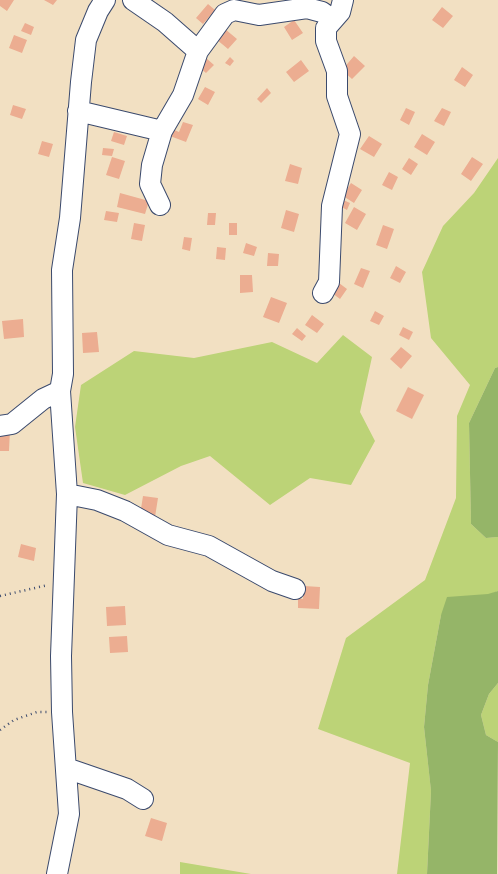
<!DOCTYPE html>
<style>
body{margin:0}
canvas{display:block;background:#f2e0c2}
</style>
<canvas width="498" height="874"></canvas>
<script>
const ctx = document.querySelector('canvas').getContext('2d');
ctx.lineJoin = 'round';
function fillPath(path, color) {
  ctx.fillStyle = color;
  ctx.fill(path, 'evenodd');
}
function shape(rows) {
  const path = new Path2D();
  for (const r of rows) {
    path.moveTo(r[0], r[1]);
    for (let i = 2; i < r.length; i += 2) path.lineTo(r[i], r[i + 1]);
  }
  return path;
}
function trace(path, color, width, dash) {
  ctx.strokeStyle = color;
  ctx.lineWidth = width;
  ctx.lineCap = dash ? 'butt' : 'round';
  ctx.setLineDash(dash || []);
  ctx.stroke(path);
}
fillPath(shape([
 [498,158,498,367,495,368,469,423,471,524,486,538,498,537,498,591,441,615,428,685,424,727,431,791,427,874,397,874,410,763,318,729,346,638,425,580,456,498,457,416,470,385,431,338,422,272,443,226,474,193],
 [343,335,372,357,360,412,375,441,351,485,310,478,270,505,210,456,181,466,125,495,83,483,75,427,81,385,134,351,194,358,272,342,317,363],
 [498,683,498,742,486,735,481,715,489,694],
 [180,862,251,874,180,874]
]), '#bcd377');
fillPath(shape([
 [498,367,498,537,486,538,471,524,469,423,495,368],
 [498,591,498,683,489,694,481,715,486,735,498,742,497,874,427,874,431,791,424,727,428,685,441,615,447,597,488,594]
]), '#95b568');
fillPath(shape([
 [0,0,14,0,7,11,0,6],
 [44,0,57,0,53,5],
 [208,4,215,10,203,24,196,18],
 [442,7,453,16,443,28,432,20],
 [294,20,303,33,292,40,284,27],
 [25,23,34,27,31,35,21,31],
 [225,29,237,39,228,49,216,39],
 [14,35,27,40,22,53,9,48],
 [354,56,365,66,352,79,342,70],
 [230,57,234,61,230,66,225,63],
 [206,58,214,65,206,73,199,67],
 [301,60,309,71,294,82,286,72],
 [462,67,473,75,465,87,454,80],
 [205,87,215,92,208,105,198,99],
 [267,88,271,93,261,103,257,99],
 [13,105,26,109,22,119,10,115],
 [406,108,415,112,409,125,400,120],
 [442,108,451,112,444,126,434,121],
 [183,122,193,125,186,142,170,136,172,129,179,132],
 [114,132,127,136,124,145,111,141],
 [422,134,435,142,427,155,414,147],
 [369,136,382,144,374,157,360,149],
 [42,141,53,144,49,157,38,154],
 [103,148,114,149,112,156,102,155],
 [112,157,125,161,119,179,106,175],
 [472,157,483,164,471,181,461,174],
 [409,158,418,164,411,175,402,169],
 [290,164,302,168,298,184,285,181],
 [389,172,398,177,392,190,382,185],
 [351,183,362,190,354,203,343,196],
 [120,193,149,201,145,214,117,207],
 [341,199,350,203,347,210,338,205],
 [354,207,366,214,357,230,345,223],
 [286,210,299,214,294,232,281,228],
 [106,211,119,213,117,222,104,220],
 [208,213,216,213,215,225,207,225],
 [134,223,145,225,142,241,131,239],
 [229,223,237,223,237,235,229,235],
 [383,225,394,229,387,249,376,245],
 [184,237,192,238,190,251,182,249],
 [246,243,257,247,254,256,243,253],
 [217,247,226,248,225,260,216,259],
 [268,253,279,254,278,266,267,266],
 [396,266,406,272,400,283,390,278],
 [361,268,370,271,363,288,354,284],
 [240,275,252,275,253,292,240,293],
 [339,283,347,289,340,299,332,293],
 [271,297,287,303,279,323,263,317],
 [375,311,384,316,379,325,370,321],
 [312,315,324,324,317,333,305,325],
 [23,319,24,337,4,339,2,321],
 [403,327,413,332,409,340,399,335],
 [297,328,306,336,302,341,292,334],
 [97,332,99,352,83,353,82,333],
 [401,347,412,356,401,369,390,359],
 [408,387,424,395,412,419,396,411],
 [0,430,10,430,9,451,0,451],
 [143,496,158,498,155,517,140,515],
 [21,544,36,548,34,561,18,557],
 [304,586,320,587,319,609,298,608,298,598,303,599],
 [125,606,126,625,107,626,106,607],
 [127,636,128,652,110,653,109,637],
 [151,818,167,823,162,841,145,836]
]), '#ecad91');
const minor = shape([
 [133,0,165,22,198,51],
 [78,111,162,131],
 [160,205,150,184,152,165,162,131,183,95,198,51,225,14,234,10,259,15,307,8,322,12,333,20],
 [323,293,329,282,332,206,350,134,337,96,337,71,326,41,326,28,340,12,343,0],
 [0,426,12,424,43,399,60,391],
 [67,494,97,500,125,511,168,535,209,546,272,581,295,589],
 [66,768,127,789,143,799],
 [57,874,69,814,62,712,61,656,67,494,60,391,63,374,62,270,70,218,81,82,86,40,98,11,105,0]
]);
trace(minor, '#3b4a6d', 22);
trace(shape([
 [0,596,48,585],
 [0,730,14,720,37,712,47,712]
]), '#3b4a6d', 2.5, [1, 4]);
trace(minor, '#fff', 20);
</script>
